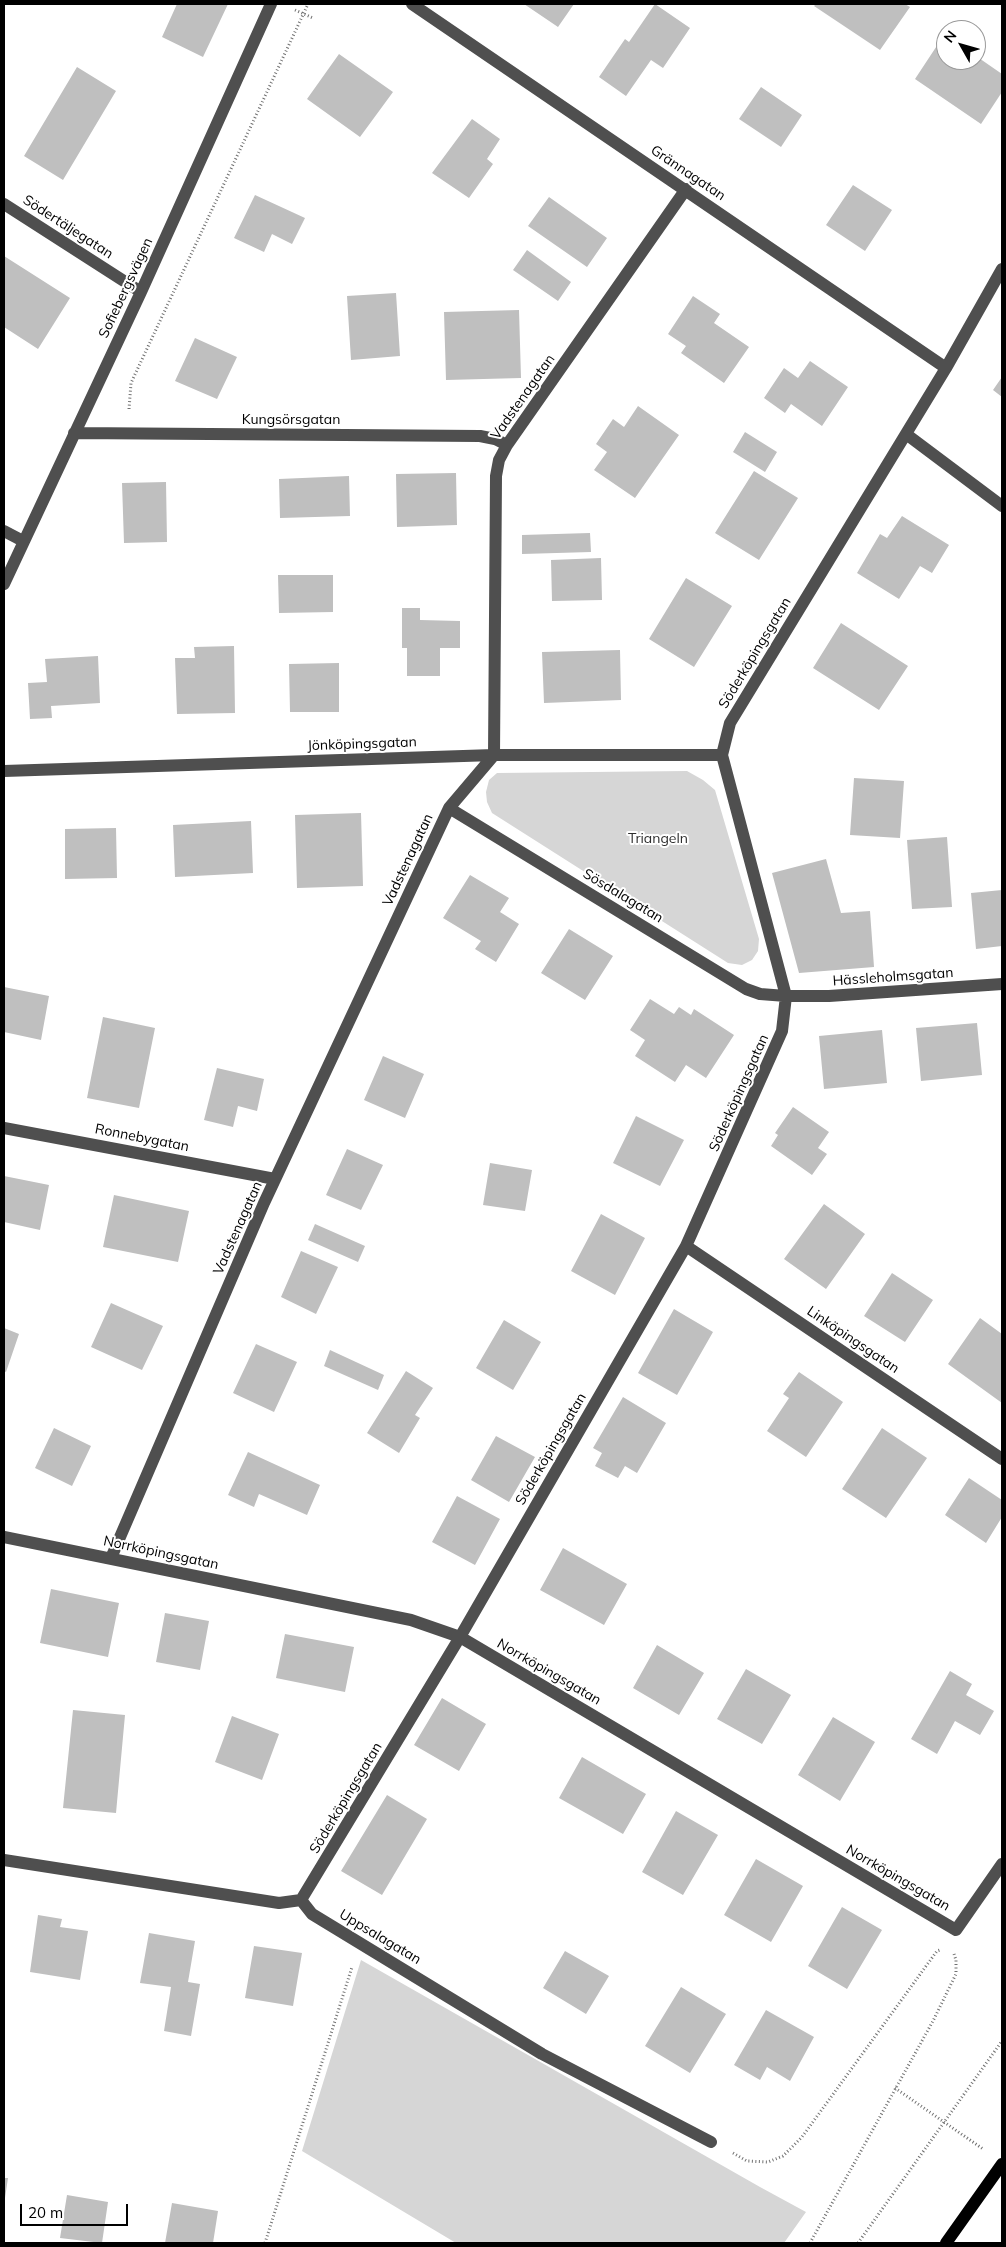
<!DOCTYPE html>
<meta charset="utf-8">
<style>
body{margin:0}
#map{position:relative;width:1006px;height:2247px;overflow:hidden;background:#fff;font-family:Mulish,sans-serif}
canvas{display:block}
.frame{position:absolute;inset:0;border:5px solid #000;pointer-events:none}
.north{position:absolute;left:936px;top:20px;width:50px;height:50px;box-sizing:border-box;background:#fff;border:1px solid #999;border-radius:50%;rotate:308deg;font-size:14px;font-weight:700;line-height:20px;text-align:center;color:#000}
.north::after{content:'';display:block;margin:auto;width:18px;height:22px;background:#000;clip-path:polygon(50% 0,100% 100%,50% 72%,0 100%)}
.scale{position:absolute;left:20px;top:2204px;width:108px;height:22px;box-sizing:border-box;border:2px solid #000;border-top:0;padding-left:6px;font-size:15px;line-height:18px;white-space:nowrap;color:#000;-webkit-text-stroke:4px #fff;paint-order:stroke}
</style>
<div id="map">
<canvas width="1006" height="2247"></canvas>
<div class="frame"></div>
<div class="north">N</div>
<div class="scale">20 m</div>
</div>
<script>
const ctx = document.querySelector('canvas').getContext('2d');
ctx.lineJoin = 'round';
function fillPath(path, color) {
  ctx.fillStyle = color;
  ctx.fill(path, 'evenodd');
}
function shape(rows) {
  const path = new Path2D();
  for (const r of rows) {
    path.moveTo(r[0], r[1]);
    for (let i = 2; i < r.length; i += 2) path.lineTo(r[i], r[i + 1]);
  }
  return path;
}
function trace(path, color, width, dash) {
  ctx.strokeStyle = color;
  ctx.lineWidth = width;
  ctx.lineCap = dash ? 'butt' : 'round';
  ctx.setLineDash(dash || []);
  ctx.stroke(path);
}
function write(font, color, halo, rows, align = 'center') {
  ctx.font = font + ' Mulish,sans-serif';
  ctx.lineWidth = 4;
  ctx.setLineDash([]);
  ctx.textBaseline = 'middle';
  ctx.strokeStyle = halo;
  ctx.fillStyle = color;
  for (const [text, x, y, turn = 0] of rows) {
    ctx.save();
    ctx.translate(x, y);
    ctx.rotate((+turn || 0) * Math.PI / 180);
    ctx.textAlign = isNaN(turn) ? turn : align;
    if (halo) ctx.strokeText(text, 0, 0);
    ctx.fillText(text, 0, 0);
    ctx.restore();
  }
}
fillPath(shape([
 [687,771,703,780,715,790,759,939,758,951,752,960,742,965,728,963,492,813,487,802,486,792,489,780,497,773],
 [361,1960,760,2187,806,2212,784,2243,456,2243,302,2151]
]), '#d6d6d6');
fillPath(shape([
 [177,4,228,4,203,57,162,37],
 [524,4,574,4,558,27],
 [655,4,690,28,663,68,651,60,626,96,599,77,625,39,629,42],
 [816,4,905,4,910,7,880,50,814,6],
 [944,35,946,37,946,60,976,60,976,56,1002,74,1002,92,981,124,915,79],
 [339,54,393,92,360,137,307,99],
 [77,67,116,91,63,180,24,156],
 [761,87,802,115,781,147,739,119],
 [472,119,500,139,487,159,493,164,469,198,432,173],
 [853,185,892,210,865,251,826,225],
 [255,195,305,218,292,244,272,234,264,252,234,238],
 [549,197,607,238,587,267,528,226],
 [527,250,571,282,558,301,513,270],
 [4,256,70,298,38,349,4,327],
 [396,293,400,356,351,360,347,296],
 [693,296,720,314,714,323,749,347,724,383,681,353,686,346,668,334],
 [519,310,521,378,446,380,444,312],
 [195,338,237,357,217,399,175,381],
 [810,361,848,387,822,426,791,404,785,413,764,398,784,368,798,378],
 [1002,377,1002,397,993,390],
 [638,406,679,435,635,498,594,470,607,452,596,444,613,419,624,427],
 [745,432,777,452,765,472,733,452],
 [754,471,798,498,759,560,715,533],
 [456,473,457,525,397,527,396,474],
 [349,476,350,516,280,518,279,479],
 [166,482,167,542,124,543,122,483],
 [902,516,949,545,932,573,920,566,899,599,857,573,880,534,887,538],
 [590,533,591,552,522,554,522,535],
 [601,558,602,600,552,601,551,560],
 [278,575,333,575,333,612,279,613],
 [686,578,732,606,694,667,649,639],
 [402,608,420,608,420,620,460,621,460,648,440,648,440,676,407,676,407,648,402,648],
 [841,623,908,666,879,710,813,668],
 [234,646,235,713,177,714,175,658,195,658,194,647],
 [620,650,621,700,544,703,542,652],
 [98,656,100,703,51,706,52,718,30,719,28,683,47,682,45,659],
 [339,663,339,712,290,712,289,664],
 [854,778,904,781,900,838,850,835],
 [361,813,363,886,297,888,295,815],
 [251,821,253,873,175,877,173,825],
 [116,828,117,878,65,879,65,829],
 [947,837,952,907,912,909,907,840],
 [826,859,841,913,870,911,874,967,799,973,772,873],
 [470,875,509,898,500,912,519,924,496,962,475,949,481,941,443,918],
 [1002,890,1002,946,976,949,971,893],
 [569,929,613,956,585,1000,541,973],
 [4,987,49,996,41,1040,4,1032],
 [650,999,674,1014,679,1007,691,1015,694,1009,734,1035,706,1078,686,1065,675,1082,635,1056,645,1040,630,1030],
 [103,1017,155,1028,139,1108,87,1098],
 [977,1023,982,1075,921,1081,916,1028],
 [882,1030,887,1083,824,1089,819,1036],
 [383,1056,424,1074,405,1118,364,1100],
 [217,1068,264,1079,257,1111,238,1106,233,1127,204,1120],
 [793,1107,829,1132,818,1148,827,1154,812,1175,771,1146,778,1135,775,1133],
 [636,1116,684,1140,660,1186,613,1163],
 [347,1149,383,1165,361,1210,326,1195],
 [490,1163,532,1170,525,1211,483,1205],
 [4,1176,49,1185,40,1230,4,1222],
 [114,1195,189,1211,178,1262,103,1247],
 [824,1204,865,1234,826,1289,784,1259],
 [601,1214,645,1238,615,1295,571,1271],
 [315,1224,365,1246,358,1262,308,1240],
 [301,1251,338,1267,316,1314,281,1297],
 [892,1273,933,1300,905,1342,864,1316],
 [111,1303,163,1326,142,1370,91,1347],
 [674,1309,713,1332,677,1395,638,1373],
 [980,1318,1002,1334,1002,1403,948,1364],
 [504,1320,541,1342,513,1390,476,1368],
 [4,1328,19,1334,6,1372,4,1371],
 [256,1344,297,1362,274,1412,233,1393],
 [330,1350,384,1375,378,1390,324,1366],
 [406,1371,433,1388,415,1415,420,1418,399,1453,367,1433],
 [799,1372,843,1402,806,1457,767,1431,789,1398,783,1394],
 [623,1397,666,1423,637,1473,625,1466,618,1478,595,1466,602,1453,593,1448],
 [54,1428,91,1446,72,1486,35,1468],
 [882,1428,927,1458,886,1518,842,1489],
 [496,1436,535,1457,509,1502,471,1480],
 [248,1452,320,1485,307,1515,259,1494,254,1507,228,1495],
 [969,1478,1002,1500,1002,1517,986,1543,945,1515],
 [457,1496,500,1519,475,1565,432,1542],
 [563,1548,627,1584,604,1625,540,1590],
 [51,1589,119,1603,108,1657,40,1643],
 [165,1613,209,1621,200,1670,156,1662],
 [285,1634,354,1647,345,1692,276,1678],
 [657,1645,704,1673,679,1715,633,1688],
 [746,1669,791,1695,762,1744,717,1719],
 [950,1671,972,1684,966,1695,994,1711,980,1735,955,1721,937,1754,911,1739],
 [442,1698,486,1724,459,1771,414,1745],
 [73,1710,125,1715,116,1813,63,1808],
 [232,1716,279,1734,262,1780,215,1762],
 [833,1717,875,1742,840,1801,798,1775],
 [582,1757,646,1794,623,1834,559,1798],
 [387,1795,427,1819,382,1895,341,1871],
 [676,1811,718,1835,683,1895,642,1872],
 [756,1859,803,1886,771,1942,724,1915],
 [842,1907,882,1930,847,1989,808,1966],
 [38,1915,62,1919,60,1927,88,1931,80,1980,30,1972],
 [149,1933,195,1941,188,1982,200,1984,191,2036,164,2031,171,1987,140,1983],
 [254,1946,302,1953,293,2006,245,1998],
 [565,1951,609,1976,586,2014,543,1988],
 [681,1987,726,2014,690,2073,645,2046],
 [766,2010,814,2037,790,2081,767,2067,760,2080,734,2065],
 [4,2178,8,2178,5,2198,4,2198],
 [67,2195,108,2202,102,2243,60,2238],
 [172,2203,218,2211,213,2243,165,2243]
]), '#bfbfbf');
trace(shape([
 [295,10,313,18],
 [129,409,131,383,308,4],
 [895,2088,983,2149],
 [733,2153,747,2161,768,2162,783,2156,802,2137,937,1951,940,1950],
 [265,2243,352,1967],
 [810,2243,933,2021,956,1974,956,1960,954,1954],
 [858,2243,1002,2041]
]), '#717171', 3, [1, 2.5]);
trace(shape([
 [412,4,946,368],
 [4,204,141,292],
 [74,433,480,436,495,439,507,445],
 [906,434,1002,506],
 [4,531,23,541],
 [4,584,141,292,271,4],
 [4,771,494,755,722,755],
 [449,808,746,989,760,994,786,996,829,996,1002,984],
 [4,1128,275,1179],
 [686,1246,1002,1459],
 [4,1537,411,1620,460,1637,956,1930,1002,1864],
 [111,1558,264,1203,449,808,494,755,496,476,499,460,507,445,686,189],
 [4,1860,279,1903,301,1900,312,1914,542,2054,711,2142],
 [301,1900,460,1637,686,1246,782,1031,786,996,722,755,730,723,946,368,1002,269]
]), '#4f4f4f', 12);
trace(shape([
 [946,2243,1002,2164]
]), '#000', 12);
write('14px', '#000', '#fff', [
 ["Grännagatan",688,173,34],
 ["Södertäljegatan",68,227,33],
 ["Sofiebergsvägen",126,288,-65],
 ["Vadstenagatan",523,397,-55],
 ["Kungsörsgatan",291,420],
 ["Söderköpingsgatan",755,653,-59],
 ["Jönköpingsgatan",362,744,-2],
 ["Vadstenagatan",408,860,-65],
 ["Sösdalagatan",623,896,31],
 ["Hässleholmsgatan",893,977,-4],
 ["Söderköpingsgatan",739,1093,-66],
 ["Ronnebygatan",142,1138,11],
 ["Vadstenagatan",238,1228,-66],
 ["Linköpingsgatan",853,1340,34],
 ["Söderköpingsgatan",551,1449,-60],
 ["Norrköpingsgatan",161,1553,12],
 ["Norrköpingsgatan",549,1672,30],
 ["Söderköpingsgatan",346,1798,-59],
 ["Norrköpingsgatan",898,1878,30],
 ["Uppsalagatan",380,1937,31]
]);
write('14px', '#2d2d2d', '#fff', [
 ["Triangeln",658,839]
]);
</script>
